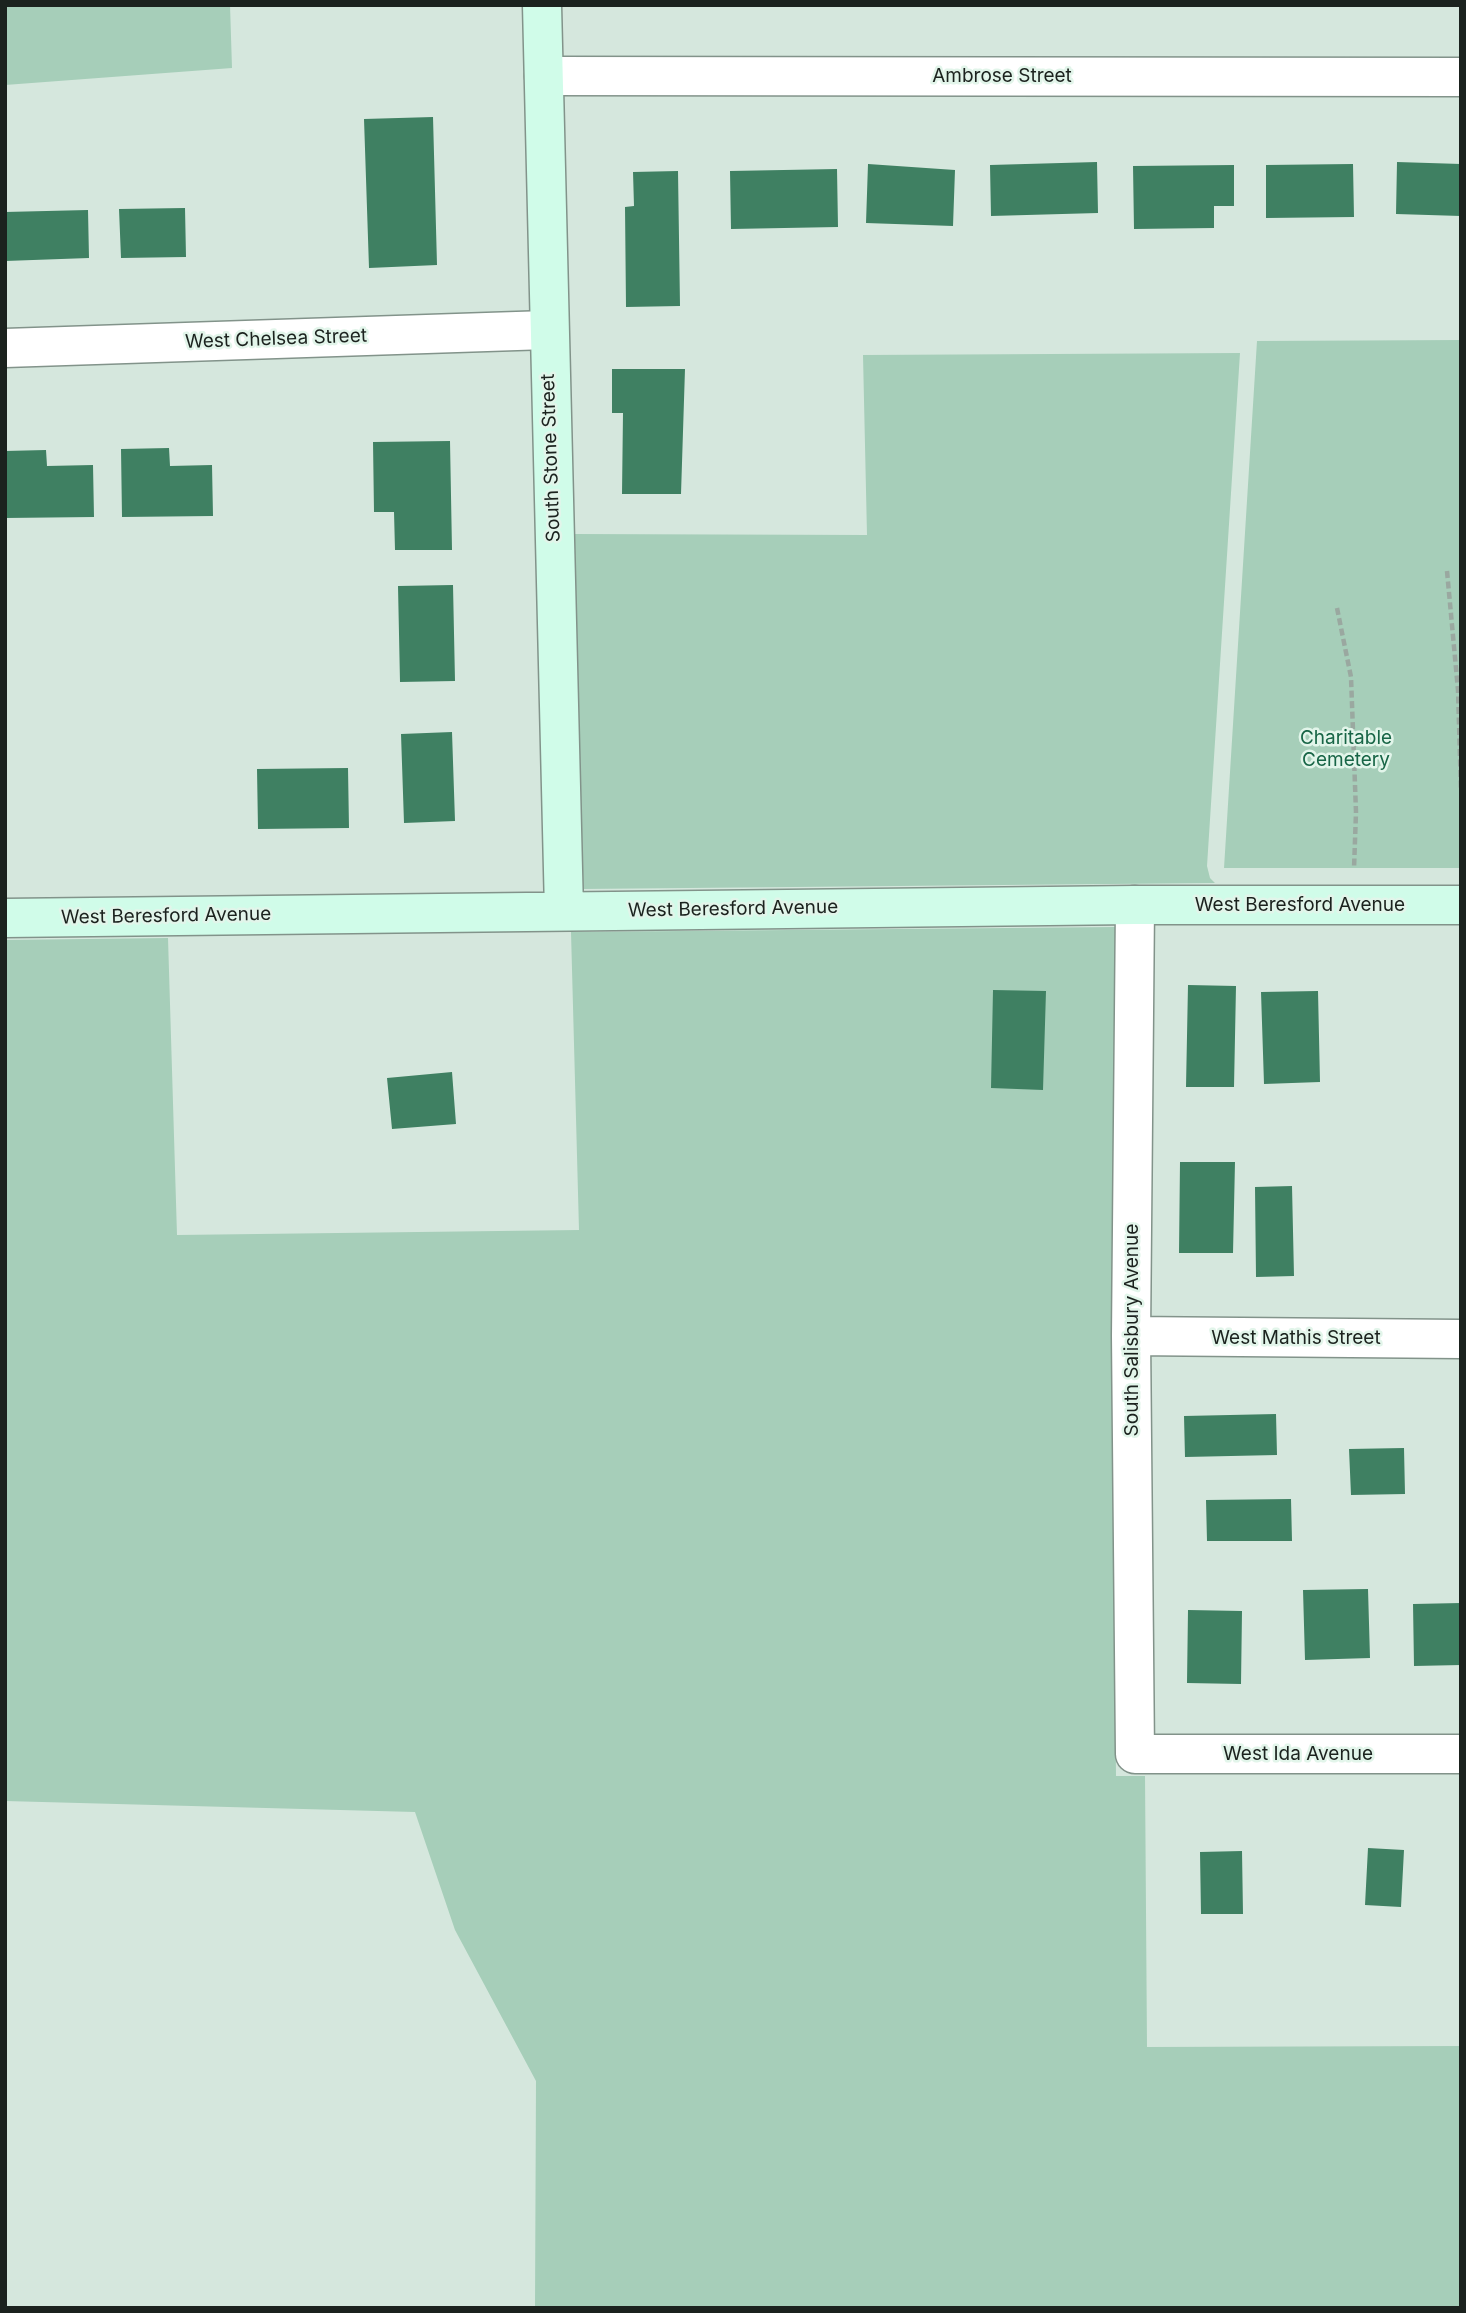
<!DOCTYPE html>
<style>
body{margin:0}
#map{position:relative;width:1466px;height:2313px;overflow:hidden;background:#d5e7dd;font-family:Inter,sans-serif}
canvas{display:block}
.frame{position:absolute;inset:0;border:7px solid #1b221e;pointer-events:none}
</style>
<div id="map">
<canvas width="1466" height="2313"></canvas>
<div class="frame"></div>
</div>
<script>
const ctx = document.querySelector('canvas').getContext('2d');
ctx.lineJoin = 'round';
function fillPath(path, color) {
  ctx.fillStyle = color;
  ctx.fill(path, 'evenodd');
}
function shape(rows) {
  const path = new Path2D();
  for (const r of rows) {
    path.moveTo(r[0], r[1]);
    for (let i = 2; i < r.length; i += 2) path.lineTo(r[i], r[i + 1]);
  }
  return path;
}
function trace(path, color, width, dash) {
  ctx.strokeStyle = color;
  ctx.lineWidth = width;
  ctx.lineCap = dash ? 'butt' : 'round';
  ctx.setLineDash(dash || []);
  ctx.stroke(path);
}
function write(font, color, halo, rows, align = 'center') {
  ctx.font = font + ' Inter,sans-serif';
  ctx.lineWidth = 5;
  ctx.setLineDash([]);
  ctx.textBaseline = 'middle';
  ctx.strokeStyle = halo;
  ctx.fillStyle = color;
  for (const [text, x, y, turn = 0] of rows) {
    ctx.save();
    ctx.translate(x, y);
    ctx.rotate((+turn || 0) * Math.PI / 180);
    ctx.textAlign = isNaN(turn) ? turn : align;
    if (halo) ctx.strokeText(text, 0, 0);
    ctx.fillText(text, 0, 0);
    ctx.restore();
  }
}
fillPath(shape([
 [5,5,230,5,232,68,5,85],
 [1461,340,1461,868,1224,868,1257,341],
 [1240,353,1207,866,1210,878,1215,883,582,889,572,534,867,535,863,355],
 [1116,927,1112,1358,1116,1776,1145,1776,1147,2047,1461,2046,1461,2308,535,2308,536,2081,455,1930,415,1812,5,1801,5,940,168,938,177,1235,579,1230,571,932]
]), '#a6ceb9');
fillPath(shape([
 [433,117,437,265,369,268,364,119],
 [1097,162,1098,213,991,216,990,165],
 [1397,162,1461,164,1461,216,1396,214],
 [868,164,955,170,953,226,866,223],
 [1353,164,1354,217,1266,218,1266,165],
 [1234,165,1234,206,1214,206,1214,228,1134,229,1133,166],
 [837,169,838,227,731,229,730,171],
 [678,171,680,306,626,307,625,207,634,206,633,172],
 [185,208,186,257,121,258,119,209],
 [88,210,89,258,5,261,5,212],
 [612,369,685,369,681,494,622,494,623,413,612,413],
 [450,441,452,550,395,550,394,512,374,512,373,442],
 [169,448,170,466,212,465,213,516,122,517,121,449],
 [46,450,47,466,93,465,94,517,5,518,5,451],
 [453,585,455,681,400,682,398,586],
 [452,732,455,821,404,823,401,734],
 [348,768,349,828,258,829,257,769],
 [1188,985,1236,986,1234,1087,1186,1087],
 [993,990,1046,991,1043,1090,991,1088],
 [1318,991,1320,1082,1264,1084,1261,992],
 [452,1072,456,1124,392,1129,387,1078],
 [1180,1162,1235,1162,1233,1253,1179,1253],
 [1292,1186,1294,1276,1256,1277,1255,1187],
 [1276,1414,1277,1455,1185,1457,1184,1416],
 [1404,1448,1405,1494,1351,1495,1349,1449],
 [1291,1499,1292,1541,1207,1541,1206,1500],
 [1368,1589,1370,1658,1305,1660,1303,1590],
 [1461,1603,1461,1665,1414,1666,1413,1604],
 [1188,1610,1242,1611,1241,1684,1187,1683],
 [1368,1848,1404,1850,1401,1907,1365,1905],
 [1242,1851,1243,1914,1201,1914,1200,1852]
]), '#3f8062');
const street = shape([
 [544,76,1461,77],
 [5,348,547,330],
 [1135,905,1131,1336,1135,1754,1461,1754],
 [1131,1336,1461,1339]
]);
const secondary = shape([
 [542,5,564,911],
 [5,918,1135,905,1461,905]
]);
trace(street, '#82938a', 41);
trace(secondary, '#82938a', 41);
trace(shape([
 [1447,571,1458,690,1461,791],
 [1337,608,1351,677,1356,812,1354,869]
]), '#9aa8a0', 4.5, [7, 3.5]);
trace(street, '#fff', 38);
trace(secondary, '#d0fce9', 38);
write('19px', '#1b221e', '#e2f5ea', [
 ["Ambrose Street",1002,76],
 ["West Chelsea Street",276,339,-2],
 ["South Stone Street",551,458,-92],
 ["West Beresford Avenue",1300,905],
 ["West Beresford Avenue",733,909,-1],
 ["West Beresford Avenue",166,916,-1],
 ["South Salisbury Avenue",1132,1330,-90],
 ["West Mathis Street",1296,1338],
 ["West Ida Avenue",1298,1754]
]);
write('19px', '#176546', '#e2f5ea', [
 ["Charitable",1346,738],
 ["Cemetery",1346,760]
]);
</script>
